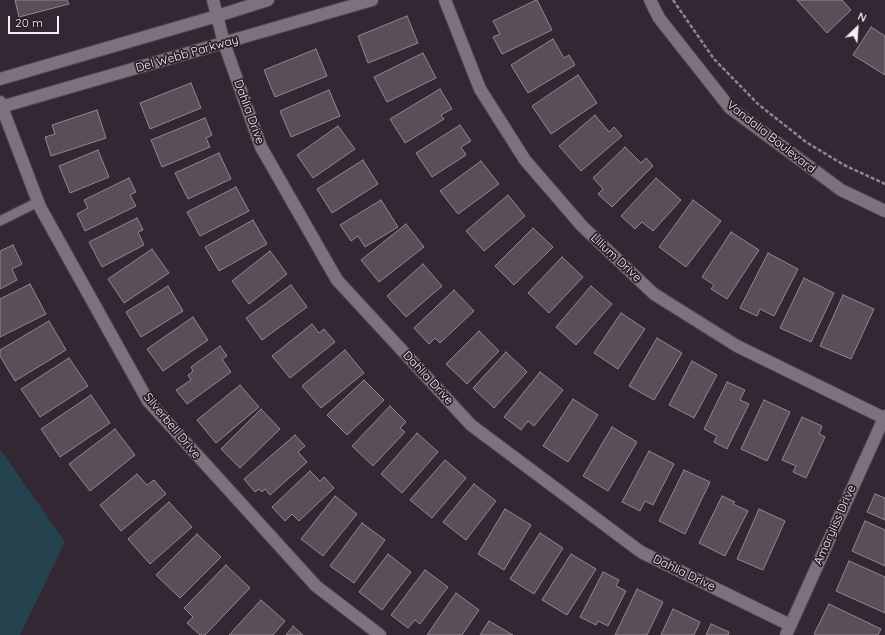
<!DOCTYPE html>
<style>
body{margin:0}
#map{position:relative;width:885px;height:635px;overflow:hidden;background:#322732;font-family:Quicksand,sans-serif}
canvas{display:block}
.north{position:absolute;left:837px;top:8px;width:40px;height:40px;-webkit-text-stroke:3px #281e28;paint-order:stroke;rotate:25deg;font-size:11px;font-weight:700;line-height:16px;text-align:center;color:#f5eef5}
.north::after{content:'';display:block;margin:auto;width:14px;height:18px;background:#f5eef5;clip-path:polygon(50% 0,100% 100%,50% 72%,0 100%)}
.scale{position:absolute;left:8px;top:16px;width:51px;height:18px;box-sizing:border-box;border:2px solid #f5eef5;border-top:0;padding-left:5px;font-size:12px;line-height:14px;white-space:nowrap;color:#f5eef5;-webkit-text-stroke:3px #281e28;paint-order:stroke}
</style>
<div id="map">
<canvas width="885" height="635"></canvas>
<div class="north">N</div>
<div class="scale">20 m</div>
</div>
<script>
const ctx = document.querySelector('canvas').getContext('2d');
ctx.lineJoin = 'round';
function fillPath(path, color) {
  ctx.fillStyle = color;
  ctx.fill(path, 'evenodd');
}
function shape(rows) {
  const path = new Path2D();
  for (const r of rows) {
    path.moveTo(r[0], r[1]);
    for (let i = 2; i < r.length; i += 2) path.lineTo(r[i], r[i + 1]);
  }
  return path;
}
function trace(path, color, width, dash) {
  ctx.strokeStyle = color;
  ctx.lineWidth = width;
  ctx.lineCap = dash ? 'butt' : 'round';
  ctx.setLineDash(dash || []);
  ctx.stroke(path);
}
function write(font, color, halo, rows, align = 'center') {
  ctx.font = font + ' Quicksand,sans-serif';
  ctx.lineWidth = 3.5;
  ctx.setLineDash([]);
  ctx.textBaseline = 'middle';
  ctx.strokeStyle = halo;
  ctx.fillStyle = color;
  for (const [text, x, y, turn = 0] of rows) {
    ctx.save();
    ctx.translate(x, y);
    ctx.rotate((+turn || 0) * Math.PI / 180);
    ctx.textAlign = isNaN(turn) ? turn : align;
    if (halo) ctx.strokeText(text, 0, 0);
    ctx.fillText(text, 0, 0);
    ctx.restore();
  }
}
fillPath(shape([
 [0,449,65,542,20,635,0,635]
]), '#25434e');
const building = shape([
 [15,0,67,0,69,4,19,17,15,0],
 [536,0,537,0,552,30,502,54,493,37,500,34,493,21,536,0],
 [797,0,842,0,851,10,827,33,797,0],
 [407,16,418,43,368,63,358,36,407,16],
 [871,27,885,36,885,75,853,55,871,27],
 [553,39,564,58,569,55,575,65,528,93,511,65,553,39],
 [316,49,327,76,275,97,264,70,316,49],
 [423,53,436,78,387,102,374,77,423,53],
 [578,75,597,103,551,134,532,106,578,75],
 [191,83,201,108,150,129,140,103,191,83],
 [440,89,452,109,441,115,444,119,405,143,390,119,440,89],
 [329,90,340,116,291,137,280,111,329,90],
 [97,110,106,138,51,156,45,137,55,134,52,125,97,110],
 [595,115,609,132,614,127,622,136,581,171,559,146,595,115],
 [205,118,212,135,206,138,210,147,162,167,151,140,205,118],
 [460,125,471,141,461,147,466,155,432,177,416,153,460,125],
 [338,126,355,149,313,178,297,155,338,126],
 [625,147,641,163,646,158,653,166,612,207,598,194,603,189,593,178,625,147],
 [98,150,109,177,70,193,59,166,98,150],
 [219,153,231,179,188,199,175,173,219,153],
 [363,160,378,184,332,213,317,189,363,160],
 [481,161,499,184,458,214,440,191,481,161],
 [129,178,136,192,130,195,136,206,85,231,77,214,88,208,84,200,129,178],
 [656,178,681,200,653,231,642,222,635,229,621,216,656,178],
 [236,187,249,211,200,236,187,212,236,187],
 [508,195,525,216,484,251,466,231,508,195],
 [381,200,398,227,365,247,358,236,351,241,340,225,381,200],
 [693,200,721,221,686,267,659,247,693,200],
 [137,218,143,230,138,232,144,245,102,267,89,242,137,218],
 [253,220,267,244,219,271,205,247,253,220],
 [406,224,424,247,379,282,361,260,406,224],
 [533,228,553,247,514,285,495,266,533,228],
 [731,232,759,250,727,299,711,289,714,285,702,277,731,232],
 [13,245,22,264,12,269,17,280,0,289,0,251,13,245],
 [152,249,169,273,124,303,108,279,152,249],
 [270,251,287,274,249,304,232,281,270,251],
 [768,253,798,269,774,316,760,309,757,316,740,308,768,253],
 [562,257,583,277,549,313,528,293,562,257],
 [423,264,442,286,406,317,387,296,423,264],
 [804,278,834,293,811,342,780,328,804,278],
 [30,284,46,314,0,337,0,299,30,284],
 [291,285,307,307,262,340,246,318,291,285],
 [168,286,183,311,141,337,126,312,168,286],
 [591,286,612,304,576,345,556,327,591,286],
 [454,290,474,311,440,343,435,338,429,344,414,328,454,290],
 [843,295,874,309,851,359,820,346,843,295],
 [621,313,645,329,618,369,594,353,621,313],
 [193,317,208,340,163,371,147,349,193,317],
 [49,321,66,350,15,381,0,356,0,350,49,321],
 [312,324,319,333,324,329,335,342,290,378,272,356,312,324],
 [479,331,499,351,467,384,446,364,479,331],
 [657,338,682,353,654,400,629,386,657,338],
 [220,346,227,356,222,359,231,372,187,404,176,390,191,380,188,375,193,371,191,367,220,346],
 [345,350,364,373,321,408,302,386,345,350],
 [506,352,527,372,494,408,473,388,506,352],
 [69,358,88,386,40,417,21,389,69,358],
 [692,361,717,375,694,418,669,405,692,361],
 [540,372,563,390,534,426,528,421,521,430,504,417,540,372],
 [364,380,384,400,347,435,327,415,364,380],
 [727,382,745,390,740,400,749,404,727,449,714,442,717,436,704,429,727,382],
 [240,385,259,407,216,443,197,420,240,385],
 [91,395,110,423,60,457,41,429,91,395],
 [573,399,598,415,568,462,543,446,573,399],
 [764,400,790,412,767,461,741,449,764,400],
 [390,406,406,422,400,428,405,432,373,466,352,446,390,406],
 [261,409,280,429,240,468,221,449,261,409],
 [802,417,822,426,819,434,825,437,806,478,793,472,796,466,782,460,802,417],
 [612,427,637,442,608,491,583,476,612,427],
 [115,429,135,455,90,491,69,464,115,429],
 [417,433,438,452,402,493,381,474,417,433],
 [295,435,305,446,298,452,307,462,270,495,265,489,262,492,259,489,255,492,244,479,295,435],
 [649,451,674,464,653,505,645,501,640,511,622,502,649,451],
 [445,460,466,478,432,518,410,500,445,460],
 [684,470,710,482,685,534,659,521,684,470],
 [310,471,320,481,324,477,334,488,299,521,292,514,285,521,272,507,310,471],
 [137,474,147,485,154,480,166,494,121,531,100,505,137,474],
 [474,484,496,501,466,540,443,522,474,484],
 [875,494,885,498,885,520,867,512,875,494],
 [335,496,357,514,323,556,301,539,335,496],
 [722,496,735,502,733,504,748,511,725,556,699,543,722,496],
 [169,502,192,527,150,564,128,539,169,502],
 [505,509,531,525,504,570,478,554,505,509],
 [759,509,785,521,763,570,737,559,759,509],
 [865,521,885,530,885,566,852,551,865,521],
 [362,523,385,540,354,583,330,566,362,523],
 [540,533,563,548,534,594,510,579,540,533],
 [197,534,221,557,180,598,156,575,197,534],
 [388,554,411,572,382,610,359,592,388,554],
 [571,554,596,569,567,615,542,600,571,554],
 [849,561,885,577,885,613,836,591,849,561],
 [226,565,250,588,205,635,200,635,187,623,193,617,184,608,226,565],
 [425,570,448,587,420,624,415,620,408,628,391,615,425,570],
 [603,572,619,580,616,586,626,591,608,626,598,621,596,625,580,617,603,572],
 [637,589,663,602,647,635,615,635,637,589],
 [456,593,479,610,462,635,427,635,456,593],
 [261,600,285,621,273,635,229,635,261,600],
 [829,604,881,629,878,635,816,635,814,634,829,604],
 [673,609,700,622,694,635,661,635,673,609],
 [489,621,513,635,480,635,489,621],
 [711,624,729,632,728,635,706,635,711,624],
 [293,626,303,635,286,635,293,626]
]);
fillPath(building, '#5a4e59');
trace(building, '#948793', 1);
const service = shape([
 [0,221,38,202]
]);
const minor = shape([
 [213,0,224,43,261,147,337,280,471,425,641,552,790,625],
 [445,0,480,89,525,160,582,226,654,294,737,346,884,418],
 [0,79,217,16,268,0],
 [0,102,40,207,148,401,316,586,380,635],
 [1,107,372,0],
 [786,635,885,416]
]);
const tertiary = shape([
 [650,0,659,18,730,108,841,190,885,211]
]);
trace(service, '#4f454e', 11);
trace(minor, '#4f454e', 14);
trace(tertiary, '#4f454e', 14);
trace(shape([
 [673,0,714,59,758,104,806,142,844,165,885,184]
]), '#8f868f', 2.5, [4, 2]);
trace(service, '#7d717d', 9);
trace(minor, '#7d717d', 12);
trace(tertiary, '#7d717d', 12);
write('12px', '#f5eef5', '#281e28', [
 ["Del Webb Parkway",187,54,-16],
 ["Dahlia Drive",249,112,70],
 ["Vandalia Boulevard",771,137,38],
 ["Lilium Drive",616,258,43],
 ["Dahlia Drive",428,378,47],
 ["Silverbell Drive",172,426,50],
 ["Amaryliss Drive",835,525,-66],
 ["Dahlia Drive",684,573,26]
]);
</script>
